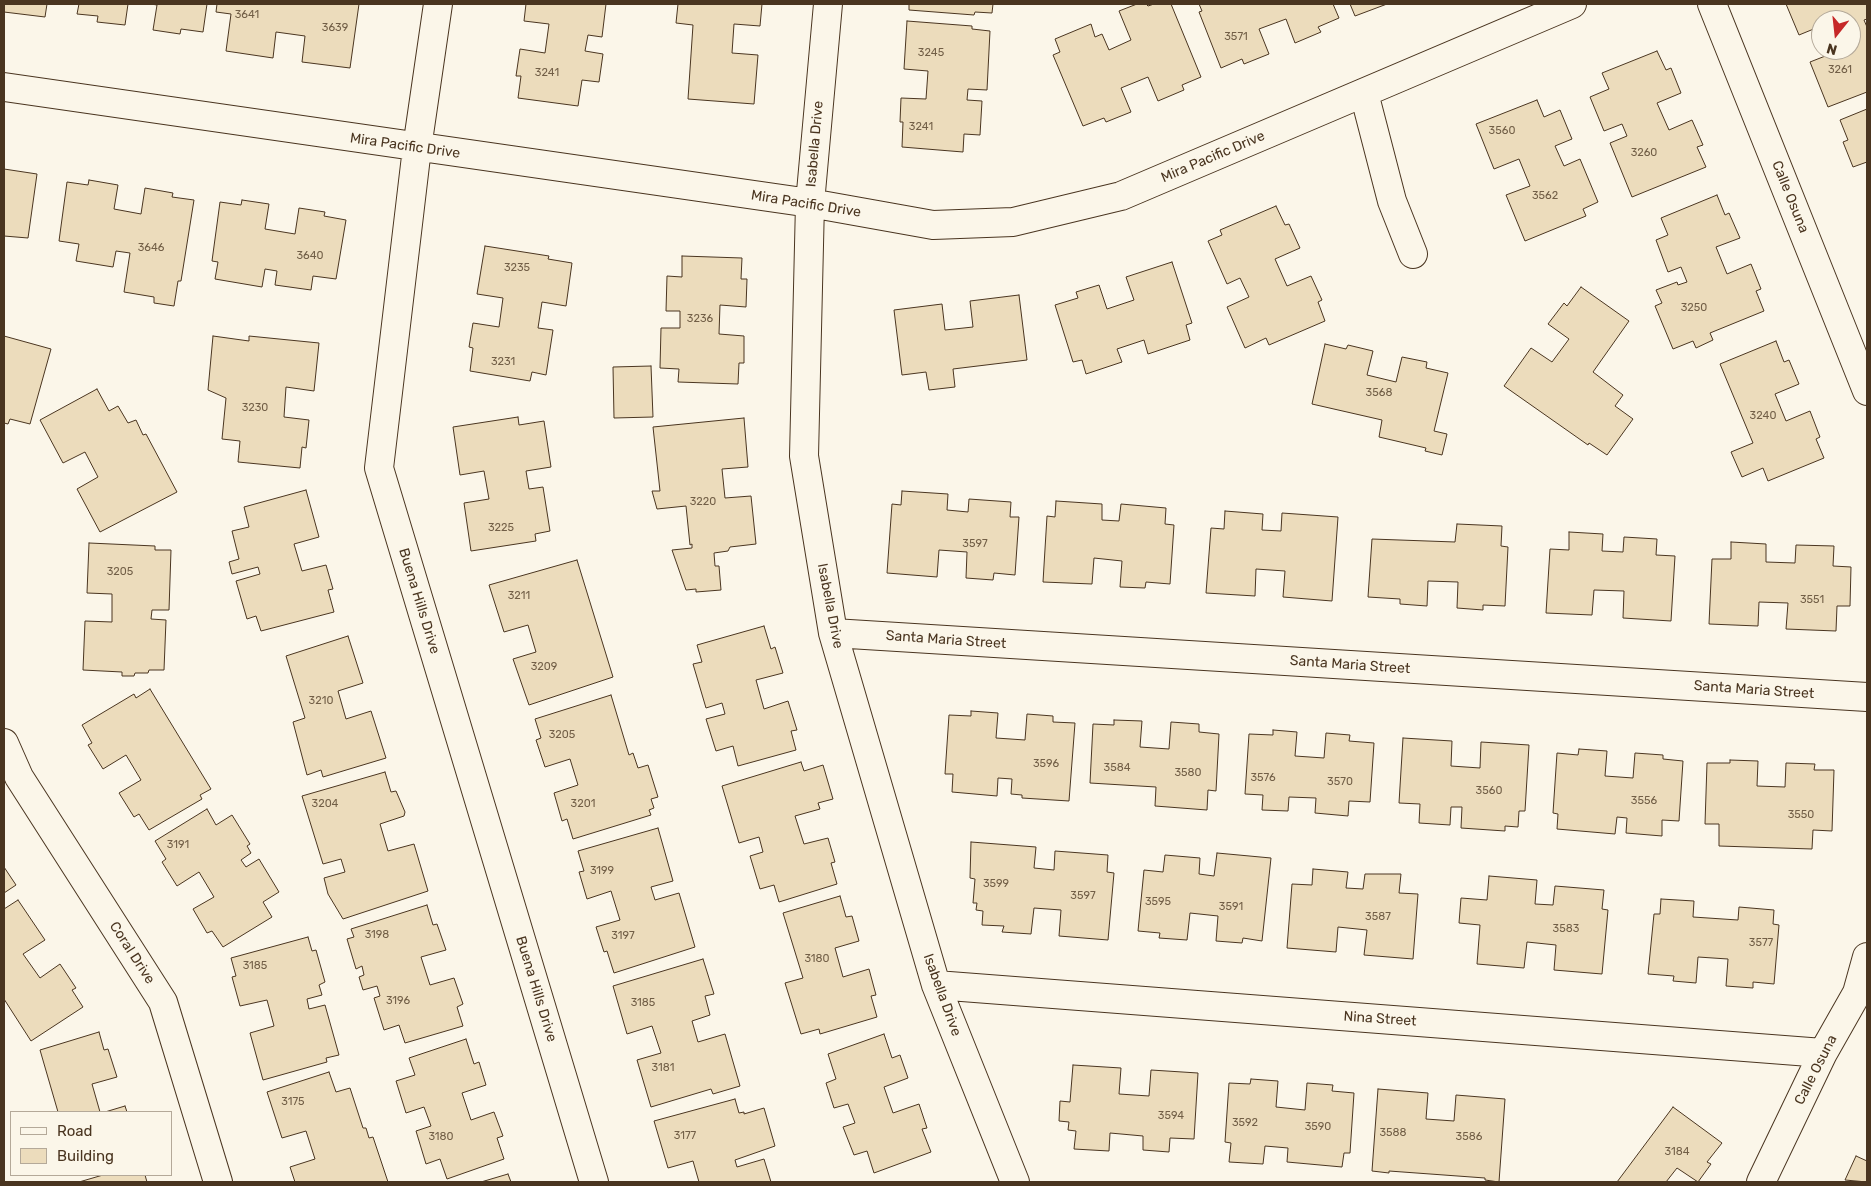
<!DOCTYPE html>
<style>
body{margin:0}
#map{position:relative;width:1871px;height:1186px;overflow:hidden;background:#fbf6e9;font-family:Rubik,sans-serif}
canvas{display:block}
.frame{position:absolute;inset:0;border:5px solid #4a3520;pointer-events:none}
.legend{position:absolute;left:10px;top:1111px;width:162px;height:65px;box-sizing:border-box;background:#fbf6e9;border:1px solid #b4a999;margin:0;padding:6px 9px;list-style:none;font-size:15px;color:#4a3520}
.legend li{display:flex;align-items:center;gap:10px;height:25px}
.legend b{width:25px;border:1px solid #b4a999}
.north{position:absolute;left:1811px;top:10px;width:50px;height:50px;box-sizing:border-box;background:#fbf6e9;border:1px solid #b4a999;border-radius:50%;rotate:196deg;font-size:14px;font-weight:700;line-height:20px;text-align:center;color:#4a3520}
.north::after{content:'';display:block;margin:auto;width:18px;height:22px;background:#c62828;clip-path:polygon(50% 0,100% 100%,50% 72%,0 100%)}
</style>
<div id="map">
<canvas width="1871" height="1186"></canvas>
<div class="frame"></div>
<ul class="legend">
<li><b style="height:6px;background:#fbf6e9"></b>Road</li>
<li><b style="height:14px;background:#ecdcbc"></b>Building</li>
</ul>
<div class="north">N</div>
</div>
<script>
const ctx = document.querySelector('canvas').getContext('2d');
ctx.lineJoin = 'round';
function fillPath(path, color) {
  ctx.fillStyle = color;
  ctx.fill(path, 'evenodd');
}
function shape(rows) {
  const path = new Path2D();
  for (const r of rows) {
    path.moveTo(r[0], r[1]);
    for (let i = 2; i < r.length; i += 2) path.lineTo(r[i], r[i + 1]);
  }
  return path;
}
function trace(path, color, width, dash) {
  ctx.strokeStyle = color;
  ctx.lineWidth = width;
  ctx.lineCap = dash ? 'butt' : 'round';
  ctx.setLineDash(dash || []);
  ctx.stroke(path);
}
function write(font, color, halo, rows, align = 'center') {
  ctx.font = font + ' Rubik,sans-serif';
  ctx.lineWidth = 4;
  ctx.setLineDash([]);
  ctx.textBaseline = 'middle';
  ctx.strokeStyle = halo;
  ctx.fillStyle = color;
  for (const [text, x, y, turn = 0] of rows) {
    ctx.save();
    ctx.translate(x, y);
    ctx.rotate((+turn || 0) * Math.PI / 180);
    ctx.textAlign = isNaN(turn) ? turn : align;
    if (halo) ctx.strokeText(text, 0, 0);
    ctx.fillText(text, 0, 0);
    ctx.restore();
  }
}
const building = shape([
 [4,4,47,4,45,17,4,12,4,4],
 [79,4,128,4,125,25,97,22,98,16,77,14,79,4],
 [151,4,207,4,203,32,181,29,180,34,153,30,157,5,151,4],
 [217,4,359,4,350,68,302,62,305,36,276,32,273,58,226,51,231,14,216,12,217,4],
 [526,4,606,4,602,37,588,35,585,51,603,54,599,82,582,80,578,106,518,98,521,76,516,76,520,49,545,53,549,24,524,21,526,4],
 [678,4,762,4,760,26,734,24,732,53,758,55,754,104,688,99,693,25,676,23,678,4],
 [909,4,993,4,992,13,975,12,974,15,909,10,909,4],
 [1137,4,1146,4,1148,6,1154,4,1171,4,1201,77,1182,85,1184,90,1158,101,1148,77,1121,88,1131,112,1106,122,1104,118,1083,126,1053,55,1060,52,1055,39,1091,24,1095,37,1102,34,1109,50,1131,40,1119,11,1137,4],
 [1199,4,1333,4,1339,18,1318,27,1321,32,1295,43,1286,19,1259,29,1269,54,1244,64,1242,59,1221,68,1199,12,1202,11,1199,4],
 [1350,4,1387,4,1355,16,1350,4],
 [1786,4,1867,4,1867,19,1864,20,1867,27,1867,92,1828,107,1810,62,1833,53,1832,50,1851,50,1851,20,1821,20,1821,26,1799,35,1786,4],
 [907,21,972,26,972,29,990,31,987,90,968,89,967,100,982,101,980,135,964,134,963,152,902,147,903,122,900,122,901,98,926,99,928,71,904,69,907,21],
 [1657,51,1666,70,1671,68,1681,93,1657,103,1669,130,1692,120,1703,145,1697,147,1706,167,1632,197,1610,143,1627,136,1622,124,1604,131,1590,97,1609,89,1602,73,1657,51],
 [1537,100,1544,117,1560,110,1572,139,1555,146,1564,166,1580,159,1598,202,1583,209,1586,216,1525,241,1506,195,1530,186,1519,159,1494,169,1476,124,1537,100],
 [1867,109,1867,162,1853,167,1843,142,1848,140,1840,120,1867,109],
 [4,169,37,174,28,238,4,236,4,241,4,169],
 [89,180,118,185,114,209,141,214,145,188,173,193,172,197,194,200,181,281,178,281,174,306,154,303,154,297,124,292,130,253,116,251,113,267,76,261,79,244,59,241,67,182,88,185,89,180],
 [1717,195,1725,215,1729,213,1740,238,1716,247,1727,274,1751,264,1761,289,1756,291,1764,311,1710,333,1713,340,1696,348,1693,341,1673,349,1655,306,1662,303,1656,290,1677,282,1678,285,1687,282,1681,267,1668,272,1656,240,1668,235,1661,218,1717,195],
 [242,200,269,204,265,229,295,234,299,208,325,212,324,216,346,220,336,279,313,276,311,290,275,285,277,271,265,269,262,287,215,279,218,262,212,261,220,202,241,205,242,200],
 [1276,206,1285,225,1289,224,1300,248,1275,259,1287,286,1311,276,1322,300,1318,302,1325,321,1269,345,1266,338,1245,348,1227,307,1249,297,1240,278,1227,284,1208,241,1222,235,1220,230,1276,206],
 [485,246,549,256,548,259,572,263,566,306,542,302,538,328,553,330,546,375,532,372,530,381,470,371,473,348,469,347,473,323,499,327,503,298,477,294,485,246],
 [682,256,742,258,741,279,747,279,746,307,720,305,719,334,744,336,744,363,739,363,738,384,678,382,679,369,660,368,661,328,680,328,680,311,666,311,667,276,682,277,682,256],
 [1172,262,1192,323,1186,325,1190,340,1148,354,1144,340,1117,349,1122,362,1086,374,1082,360,1073,362,1055,305,1078,298,1076,292,1099,285,1107,309,1134,300,1126,277,1172,262],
 [1581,287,1629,321,1593,372,1623,395,1615,406,1633,419,1607,455,1589,443,1588,445,1504,386,1531,348,1552,362,1569,339,1548,324,1564,303,1567,306,1581,287],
 [1019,295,1027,360,953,369,955,387,929,390,926,372,902,375,894,310,942,304,945,330,973,327,970,301,1019,295],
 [4,336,51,349,30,424,10,419,8,424,4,423,4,336],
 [213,336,249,341,249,336,319,343,314,391,286,387,284,417,309,420,306,448,302,447,300,468,238,462,240,441,222,439,226,398,208,390,213,336],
 [1776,341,1784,362,1789,360,1799,384,1775,394,1786,421,1810,411,1820,437,1816,439,1824,458,1768,481,1763,468,1742,477,1731,452,1753,443,1720,364,1776,341],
 [1325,344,1346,349,1348,345,1373,351,1367,375,1396,382,1402,357,1427,362,1426,368,1448,373,1434,431,1447,434,1442,455,1425,451,1426,448,1379,437,1382,420,1312,404,1325,344],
 [651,366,653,417,614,418,613,367,651,366],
 [97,389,109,411,118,406,128,423,136,420,143,435,146,434,177,492,100,532,77,489,98,477,85,452,63,463,40,420,97,389],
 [518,417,519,425,544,421,551,467,526,471,529,489,543,487,550,531,535,534,536,541,471,551,464,503,489,499,484,471,460,475,453,427,518,417],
 [744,418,748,467,722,469,725,498,751,496,756,544,730,547,728,551,714,553,715,566,719,566,721,590,696,592,696,589,686,590,672,550,692,548,692,544,690,545,686,506,657,509,652,491,660,491,653,427,744,418],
 [306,490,319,537,294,544,302,571,326,565,333,589,328,590,334,612,261,631,256,616,247,619,236,581,260,574,258,567,232,574,229,562,239,559,232,531,249,527,244,507,306,490],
 [902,491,948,494,947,510,968,512,969,499,1011,502,1010,517,1019,517,1015,575,994,573,993,580,966,578,967,552,939,550,937,577,887,573,892,504,901,505,902,491],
 [1056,501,1102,504,1102,520,1119,521,1121,504,1166,508,1165,524,1174,525,1170,584,1146,582,1145,588,1120,587,1122,561,1094,558,1092,584,1043,582,1047,516,1055,517,1056,501],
 [1225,511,1263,514,1262,530,1281,531,1282,513,1338,517,1332,601,1283,597,1285,571,1256,569,1255,596,1206,593,1211,528,1224,529,1225,511],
 [1457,524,1502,526,1501,546,1508,547,1505,606,1483,605,1483,610,1457,608,1458,582,1428,581,1427,606,1400,604,1400,599,1368,597,1372,539,1455,542,1457,524],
 [1569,532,1603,534,1602,551,1623,552,1624,537,1657,539,1656,555,1675,556,1671,621,1623,618,1624,591,1594,590,1592,615,1546,613,1550,549,1569,550,1569,532],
 [1731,542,1766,544,1766,562,1795,563,1796,545,1834,546,1833,566,1851,567,1850,606,1837,606,1836,631,1786,629,1788,603,1759,602,1758,626,1709,624,1712,559,1731,559,1731,542],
 [89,543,155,546,155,550,171,550,169,610,152,610,151,619,166,620,164,670,149,670,148,673,135,673,134,676,122,676,122,672,83,670,85,621,112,622,112,594,87,593,89,543],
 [577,560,613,677,529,705,513,659,536,652,528,625,504,632,489,585,577,560],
 [764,626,771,649,775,647,783,673,756,680,764,709,788,701,797,730,791,731,796,750,738,766,733,746,716,751,706,719,725,714,722,703,706,708,693,664,702,662,697,645,764,626],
 [348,636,363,683,338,691,346,719,371,711,386,758,323,777,321,770,307,775,293,722,305,718,286,656,348,636],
 [150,689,211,789,200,795,202,799,149,830,139,814,134,817,119,793,141,780,126,755,103,769,88,745,92,743,82,725,134,694,136,698,150,689],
 [611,695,629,755,633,753,638,768,648,765,658,797,651,799,654,808,649,810,651,815,573,839,567,819,562,821,554,793,578,785,570,759,545,767,536,740,541,738,535,719,611,695],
 [971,711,998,713,996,738,1025,740,1027,714,1053,716,1053,722,1075,723,1069,801,1022,798,1022,795,1011,794,1012,779,998,778,997,796,952,792,953,774,945,774,949,715,971,716,971,711],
 [1114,720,1142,721,1140,747,1169,749,1171,722,1199,724,1199,732,1219,734,1216,791,1208,790,1207,810,1155,806,1156,787,1090,783,1093,724,1114,725,1114,720],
 [1273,730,1297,732,1295,756,1324,758,1326,733,1350,735,1349,741,1374,743,1370,802,1349,801,1348,816,1315,813,1316,798,1289,797,1288,811,1262,810,1263,795,1245,794,1249,734,1273,735,1273,730],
 [1403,738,1452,741,1451,766,1480,768,1481,742,1529,745,1525,811,1519,811,1518,827,1505,826,1505,831,1461,828,1462,807,1451,807,1450,825,1419,823,1420,804,1399,803,1403,738],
 [1579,749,1607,751,1605,776,1633,778,1635,753,1663,755,1663,759,1683,761,1679,821,1662,820,1662,836,1626,833,1627,818,1617,817,1615,834,1557,829,1558,814,1553,813,1557,753,1578,755,1579,749],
 [1730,760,1758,761,1757,786,1785,787,1786,763,1815,764,1814,770,1834,770,1832,831,1813,830,1812,849,1719,846,1719,824,1705,824,1707,763,1730,763,1730,760],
 [801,762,804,771,823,765,833,799,818,803,820,809,795,816,804,844,828,838,835,862,831,863,837,884,779,902,774,885,760,889,750,856,763,852,759,837,739,843,722,786,801,762],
 [385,772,391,792,396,791,405,812,404,816,380,824,388,851,414,844,428,891,343,919,328,894,324,878,345,872,341,859,323,864,302,796,385,772],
 [207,809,216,825,232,815,250,844,247,846,251,853,241,860,246,867,259,859,279,892,263,902,272,917,223,947,212,931,207,933,193,909,214,897,199,872,177,886,162,862,166,859,155,841,207,809],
 [658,828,673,881,651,887,655,900,679,893,695,947,614,973,607,951,604,952,596,927,620,920,611,891,587,899,579,872,584,871,578,851,658,828],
 [971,842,1036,847,1034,868,1054,870,1055,851,1108,855,1107,872,1114,873,1108,940,1059,936,1061,910,1034,908,1031,934,1002,932,1004,926,982,925,983,911,976,910,977,903,973,903,975,879,970,878,971,842],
 [1217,853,1271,858,1262,941,1243,938,1242,943,1216,941,1218,916,1190,913,1187,940,1159,938,1160,933,1138,931,1144,870,1163,872,1165,855,1200,858,1199,874,1214,876,1217,853],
 [4,867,16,885,4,893,4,867],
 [1313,869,1348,872,1346,888,1363,889,1365,874,1401,874,1399,893,1418,894,1413,959,1364,955,1367,930,1338,927,1336,952,1287,948,1292,884,1312,885,1313,869],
 [1489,876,1537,880,1535,904,1553,905,1555,886,1604,890,1602,909,1608,910,1602,974,1554,970,1556,945,1527,942,1524,968,1477,964,1480,925,1459,923,1461,898,1487,900,1489,876],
 [840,896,846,917,852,916,859,941,835,948,843,977,869,969,876,995,871,996,877,1017,820,1034,819,1029,801,1034,785,983,803,978,783,913,840,896],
 [1661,899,1694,901,1693,917,1738,920,1739,907,1774,910,1773,924,1779,925,1774,984,1753,982,1753,988,1726,986,1728,959,1698,957,1696,983,1673,981,1674,976,1648,974,1654,914,1660,914,1661,899],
 [18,900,45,940,23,954,40,978,60,964,76,988,72,990,83,1007,31,1041,4,999,4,909,18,900],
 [427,905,433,925,437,924,446,950,421,957,430,985,454,978,463,1004,457,1007,463,1026,405,1043,399,1025,384,1030,374,998,380,996,377,986,363,990,359,977,364,975,362,966,356,969,347,939,354,937,351,929,427,905],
 [308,937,312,951,316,950,325,982,319,985,322,995,307,999,309,1009,325,1005,339,1055,326,1058,327,1062,263,1080,250,1033,274,1026,267,1000,240,1006,232,977,236,976,231,958,308,937],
 [703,959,714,994,705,996,710,1015,692,1021,698,1042,725,1034,740,1086,713,1094,711,1089,651,1107,637,1060,661,1053,652,1026,627,1034,613,986,703,959],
 [99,1032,104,1050,108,1049,117,1077,92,1084,100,1112,58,1112,40,1050,99,1032],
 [884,1034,892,1058,900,1055,908,1078,884,1087,893,1113,919,1104,927,1128,922,1129,931,1152,874,1173,867,1151,854,1155,843,1127,855,1123,848,1104,834,1108,826,1083,836,1079,828,1054,884,1034],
 [466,1039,474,1064,479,1062,486,1085,462,1093,471,1120,494,1112,503,1136,497,1138,504,1159,447,1179,440,1159,426,1164,416,1131,431,1126,424,1107,406,1113,396,1081,415,1075,409,1058,466,1039],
 [1073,1065,1121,1068,1119,1094,1149,1096,1151,1070,1198,1073,1194,1139,1170,1138,1169,1152,1143,1150,1143,1136,1110,1133,1109,1151,1074,1149,1076,1131,1068,1130,1069,1122,1059,1121,1060,1101,1070,1102,1073,1065],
 [329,1072,336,1092,350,1088,363,1128,366,1128,369,1138,373,1137,388,1182,295,1182,290,1167,315,1159,306,1131,282,1138,267,1092,329,1072],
 [1251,1079,1278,1081,1276,1107,1305,1110,1307,1083,1333,1085,1332,1091,1354,1093,1350,1153,1344,1153,1342,1167,1287,1162,1288,1148,1265,1146,1263,1164,1229,1162,1231,1143,1225,1142,1229,1083,1250,1084,1251,1079],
 [1378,1089,1428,1093,1426,1119,1454,1121,1456,1095,1505,1099,1499,1182,1485,1180,1485,1178,1389,1171,1389,1173,1372,1171,1378,1089],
 [735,1099,739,1113,744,1112,744,1114,764,1108,775,1146,735,1160,737,1167,764,1159,771,1182,699,1182,693,1161,668,1168,654,1121,735,1099],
 [125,1106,127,1112,105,1112,125,1106],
 [1673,1107,1722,1143,1707,1162,1711,1164,1698,1182,1677,1168,1666,1182,1617,1182,1673,1107],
 [1856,1156,1867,1161,1867,1182,1845,1180,1856,1156],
 [508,1174,511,1182,481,1182,508,1174],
 [103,1175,145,1175,147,1182,79,1182,103,1175]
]);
fillPath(building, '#ecdcbc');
trace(building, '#4a3520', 1);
const street = shape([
 [438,4,417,148,379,468,594,1182],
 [828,4,810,203,804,456,833,633,936,985,1015,1182],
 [1712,4,1867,391],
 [4,87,810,203,933,225,1013,222,1121,196,1572,4],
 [1364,93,1392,201,1413,254],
 [833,633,1867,697],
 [4,743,19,777,163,1002,218,1182],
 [936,985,1823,1053],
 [1761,1182,1823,1053,1857,993,1867,957]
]);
trace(street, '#4a3520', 30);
trace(street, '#fbf6e9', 28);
write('11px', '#725f47', null, [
 ["3641",247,15],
 ["3639",335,28],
 ["3571",1236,37],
 ["3245",931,53],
 ["3261",1840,70],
 ["3241",547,73],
 ["3241",921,127],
 ["3560",1502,131],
 ["3260",1644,153],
 ["3562",1545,196],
 ["3646",151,248],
 ["3640",310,256],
 ["3235",517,268],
 ["3250",1694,308],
 ["3236",700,319],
 ["3231",503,362],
 ["3568",1379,393],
 ["3230",255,408],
 ["3240",1763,416],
 ["3220",703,502],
 ["3225",501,528],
 ["3597",975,544],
 ["3205",120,572],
 ["3211",519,596],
 ["3551",1812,600],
 ["3209",544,667],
 ["3210",321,701],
 ["3205",562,735],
 ["3596",1046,764],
 ["3584",1117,768],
 ["3580",1188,773],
 ["3576",1263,778],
 ["3570",1340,782],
 ["3560",1489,791],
 ["3556",1644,801],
 ["3204",325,804],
 ["3201",583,804],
 ["3550",1801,815],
 ["3191",178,845],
 ["3199",602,871],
 ["3599",996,884],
 ["3597",1083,896],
 ["3595",1158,902],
 ["3591",1231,907],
 ["3587",1378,917],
 ["3583",1566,929],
 ["3198",377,935],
 ["3197",623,936],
 ["3577",1761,943],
 ["3180",817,959],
 ["3185",255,966],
 ["3196",398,1001],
 ["3185",643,1003],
 ["3181",663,1068],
 ["3175",293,1102],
 ["3594",1171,1116],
 ["3592",1245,1123],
 ["3590",1318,1127],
 ["3588",1393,1133],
 ["3177",685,1136],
 ["3180",441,1137],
 ["3586",1469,1137],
 ["3184",1677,1152]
]);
write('14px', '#4a3520', '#fbf6e9', [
 ["Isabella Drive",815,144,-85],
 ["Mira Pacific Drive",405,146,8],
 ["Mira Pacific Drive",1213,157,-23],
 ["Calle Osuna",1790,197,68],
 ["Mira Pacific Drive",806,204,9],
 ["Buena Hills Drive",419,601,73],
 ["Isabella Drive",830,606,79],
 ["Santa Maria Street",946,640,4],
 ["Santa Maria Street",1350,665,4],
 ["Santa Maria Street",1754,690,4],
 ["Coral Drive",132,953,57],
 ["Buena Hills Drive",536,989,73],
 ["Isabella Drive",942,995,70],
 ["Nina Street",1380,1019,4],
 ["Calle Osuna",1816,1070,-63]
]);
</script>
